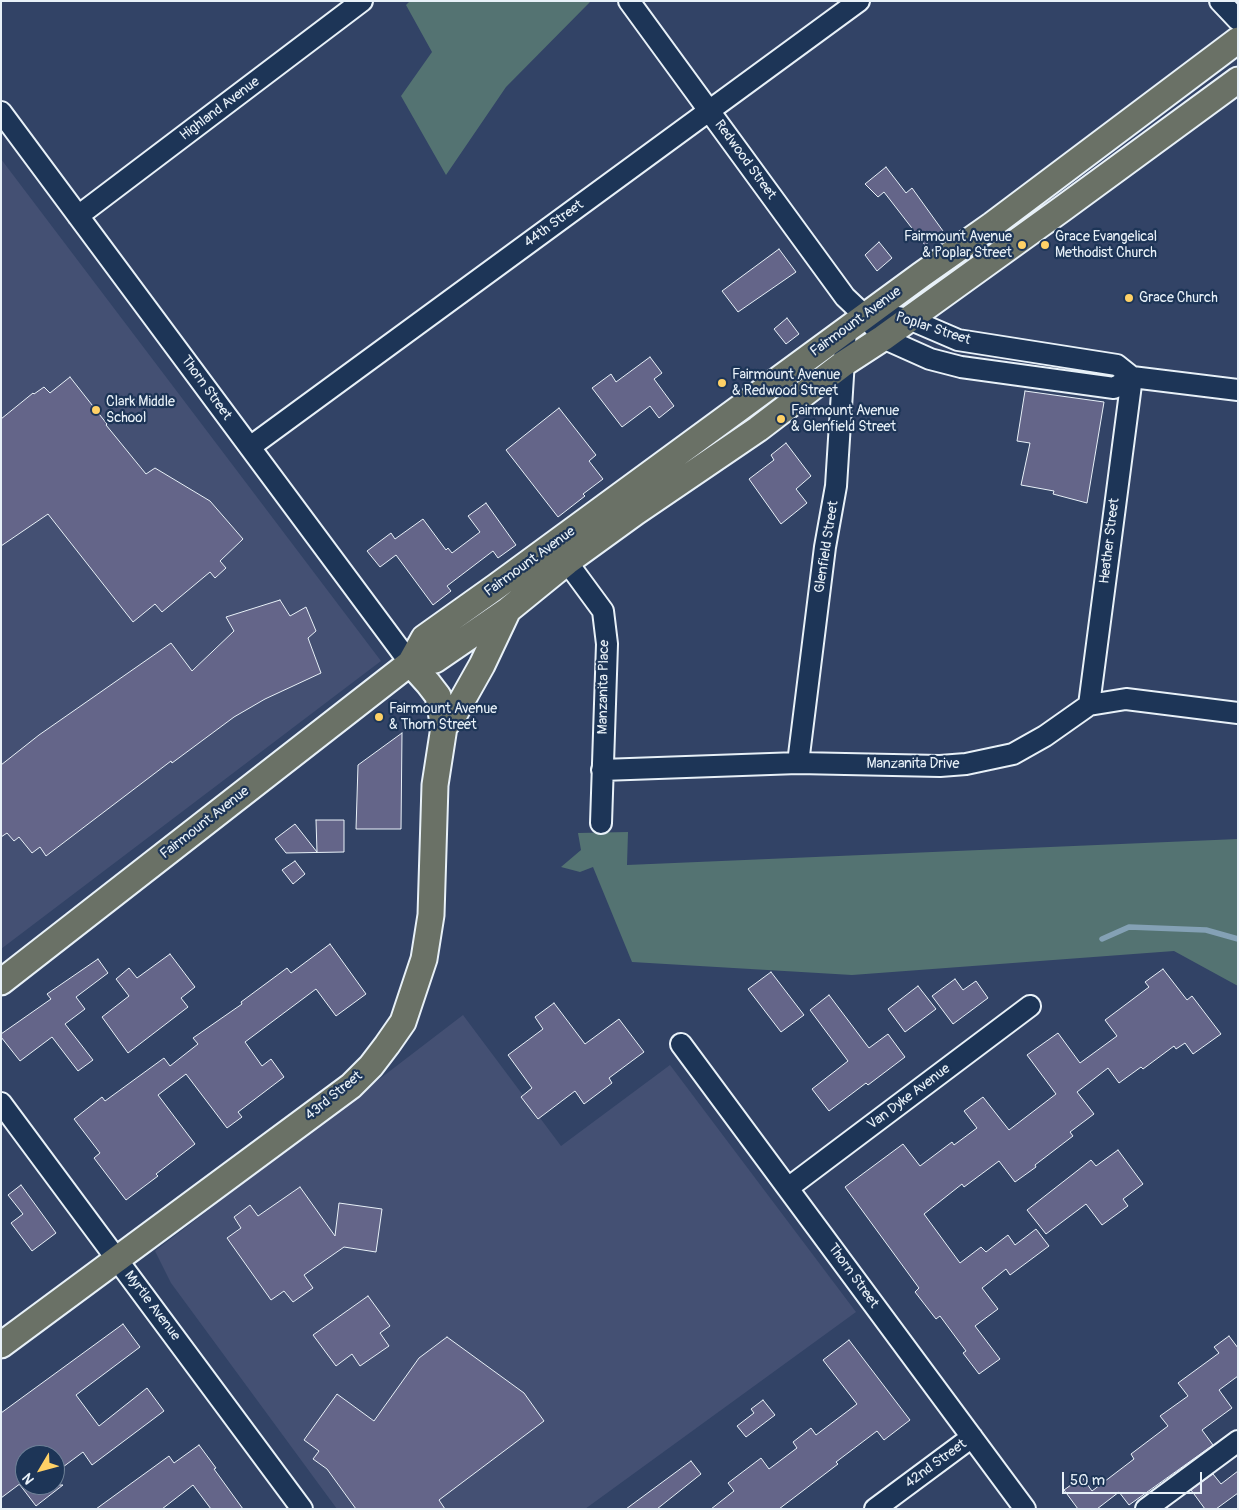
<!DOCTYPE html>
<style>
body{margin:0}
#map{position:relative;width:1239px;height:1510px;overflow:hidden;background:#324366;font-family:Pangolin,sans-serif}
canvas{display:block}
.frame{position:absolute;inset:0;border:2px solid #e8f1f8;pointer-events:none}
.north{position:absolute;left:15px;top:1445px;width:50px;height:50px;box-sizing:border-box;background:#1d3557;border:1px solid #6e8097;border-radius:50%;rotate:233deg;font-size:14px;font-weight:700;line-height:20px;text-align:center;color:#e8f1f8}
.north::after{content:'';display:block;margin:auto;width:18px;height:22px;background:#ffd166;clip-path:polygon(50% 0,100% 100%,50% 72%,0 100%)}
.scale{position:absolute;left:1062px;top:1472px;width:140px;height:22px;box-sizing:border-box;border:2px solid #e8f1f8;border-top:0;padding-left:6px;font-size:15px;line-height:18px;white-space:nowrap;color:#e8f1f8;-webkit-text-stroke:4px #1d3557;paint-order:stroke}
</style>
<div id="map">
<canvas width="1239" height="1510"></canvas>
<div class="frame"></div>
<div class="north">N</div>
<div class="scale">50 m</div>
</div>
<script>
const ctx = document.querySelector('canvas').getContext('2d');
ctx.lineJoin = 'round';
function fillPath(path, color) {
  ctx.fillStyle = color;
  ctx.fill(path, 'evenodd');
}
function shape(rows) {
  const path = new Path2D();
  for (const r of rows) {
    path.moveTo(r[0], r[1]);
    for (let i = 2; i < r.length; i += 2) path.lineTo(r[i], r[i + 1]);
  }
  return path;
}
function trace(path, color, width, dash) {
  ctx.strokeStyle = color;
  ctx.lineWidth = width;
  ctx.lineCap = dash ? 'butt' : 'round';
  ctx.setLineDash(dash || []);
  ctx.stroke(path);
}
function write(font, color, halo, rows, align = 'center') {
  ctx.font = font + ' Pangolin,sans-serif';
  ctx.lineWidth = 4.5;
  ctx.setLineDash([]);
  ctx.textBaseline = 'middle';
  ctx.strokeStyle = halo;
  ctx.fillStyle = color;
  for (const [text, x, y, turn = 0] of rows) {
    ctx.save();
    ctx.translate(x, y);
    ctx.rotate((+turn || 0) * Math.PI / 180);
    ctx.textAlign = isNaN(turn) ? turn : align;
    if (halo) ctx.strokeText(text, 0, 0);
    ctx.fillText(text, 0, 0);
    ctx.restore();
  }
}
fillPath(shape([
 [1,159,381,661,1,949],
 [463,1015,561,1146,670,1065,856,1312,585,1509,337,1509,171,1283,155,1251]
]), '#445073');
fillPath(shape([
 [410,1,591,1,506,87,446,175,401,96,432,52,406,5],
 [628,832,627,865,1238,839,1238,986,1174,951,852,975,632,962,593,867,580,872,561,867,581,850,578,833]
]), '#547372');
trace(shape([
 [1102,939,1129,927,1206,930,1238,939]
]), '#84a1b5', 5.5);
const building = shape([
 [886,167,906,193,912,188,943,231,925,245,884,192,878,197,865,184,886,167],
 [879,242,892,258,877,271,865,255,879,242],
 [779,249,796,272,738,312,722,291,779,249],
 [787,318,799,334,786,344,774,329,787,318],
 [650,357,662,373,654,379,674,406,659,418,650,406,622,427,592,388,611,374,616,382,650,357],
 [70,377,107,424,106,425,146,474,155,468,210,501,243,539,220,561,226,568,215,578,210,572,162,612,155,604,133,622,48,514,1,546,1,419,33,393,34,394,44,387,50,393,70,377],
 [1025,391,1104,402,1087,503,1053,494,1054,491,1021,485,1030,443,1017,441,1025,391],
 [559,408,596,455,589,461,603,479,583,494,585,496,558,517,506,450,559,408],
 [786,443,811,476,796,489,807,503,781,524,749,479,774,460,771,455,786,443],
 [486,503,516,545,498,558,493,551,447,586,451,591,433,605,396,555,380,567,367,551,391,533,395,539,423,519,446,550,448,548,452,553,480,532,468,516,486,503],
 [280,600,290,616,306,607,316,631,308,638,321,673,265,699,234,717,172,763,171,761,46,856,40,847,32,853,19,837,14,841,7,833,1,837,1,765,39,735,171,643,192,671,234,631,226,617,280,600],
 [402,733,401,829,356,829,358,765,402,733],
 [316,820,344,820,344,852,286,853,275,839,295,824,317,852,316,820],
 [295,861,305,874,293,884,282,870,295,861],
 [330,944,366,994,336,1016,316,989,245,1042,262,1066,271,1059,284,1077,238,1112,242,1117,227,1128,186,1074,158,1095,195,1144,156,1174,158,1176,126,1200,94,1158,100,1153,74,1119,102,1097,105,1101,164,1058,170,1066,198,1044,193,1038,242,1004,241,1002,287,968,291,973,330,944],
 [170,954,195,987,181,998,188,1007,128,1053,102,1017,129,996,116,979,129,968,137,978,170,954],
 [98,959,108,973,76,997,85,1009,65,1024,93,1060,78,1071,52,1037,20,1061,1,1037,1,1034,51,999,47,994,98,959],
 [1163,969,1187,1000,1192,996,1221,1034,1193,1054,1185,1043,1176,1049,1174,1046,1143,1069,1141,1067,1119,1083,1108,1068,1077,1092,1094,1114,1070,1132,1073,1136,1035,1165,1036,1167,1015,1182,999,1161,964,1187,962,1184,924,1214,960,1263,981,1247,986,1252,1008,1235,1015,1245,1036,1229,1049,1246,1010,1275,1006,1269,982,1288,998,1309,975,1326,1000,1359,979,1374,963,1353,966,1351,940,1316,936,1319,915,1292,919,1288,845,1187,903,1144,920,1166,952,1142,954,1145,977,1128,964,1111,983,1097,1009,1130,1056,1094,1027,1055,1058,1033,1080,1063,1117,1036,1105,1020,1149,987,1145,982,1163,969],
 [771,972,804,1015,781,1032,748,989,771,972],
 [955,979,963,990,976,981,988,998,953,1024,932,996,955,979],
 [918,986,936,1009,905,1032,888,1009,918,986],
 [829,995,869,1048,888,1034,905,1057,868,1085,866,1083,829,1111,812,1089,848,1061,810,1010,829,995],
 [554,1003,585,1044,619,1019,644,1052,609,1078,612,1083,584,1104,575,1091,538,1119,521,1097,532,1088,508,1055,543,1029,535,1017,554,1003],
 [1118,1150,1143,1184,1123,1199,1128,1206,1102,1225,1086,1204,1046,1234,1027,1210,1091,1160,1096,1166,1118,1150],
 [21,1185,56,1233,32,1251,11,1223,23,1214,8,1195,21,1185],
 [300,1187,335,1236,339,1203,382,1209,376,1252,344,1247,304,1275,313,1288,293,1302,284,1291,271,1300,227,1238,241,1228,234,1217,250,1205,258,1216,300,1187],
 [368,1296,390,1326,380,1333,389,1346,360,1366,352,1354,336,1366,313,1335,368,1296],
 [123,1324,140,1347,76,1395,99,1426,147,1388,164,1411,92,1465,83,1452,55,1473,55,1455,25,1455,25,1480,1,1498,1,1413,123,1324],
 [1229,1336,1238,1348,1238,1376,1219,1390,1232,1408,1202,1430,1213,1445,1129,1505,1119,1492,1097,1509,1078,1509,1064,1490,1082,1477,1092,1491,1134,1459,1131,1454,1168,1426,1160,1416,1188,1396,1178,1383,1219,1353,1214,1347,1229,1336],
 [447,1337,524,1393,544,1421,439,1500,445,1509,356,1509,327,1469,313,1459,319,1451,304,1440,337,1394,374,1421,419,1358,447,1337],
 [849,1340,910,1420,884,1440,877,1431,836,1462,838,1464,779,1509,711,1509,734,1491,728,1483,761,1458,769,1469,797,1448,793,1442,811,1428,816,1435,857,1404,823,1360,849,1340],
 [763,1400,775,1415,746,1437,737,1426,754,1413,751,1409,763,1400],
 [199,1445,216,1468,214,1469,243,1509,211,1509,193,1485,162,1509,96,1509,169,1456,174,1463,199,1445],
 [691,1461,701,1474,657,1509,626,1509,691,1461],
 [1238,1471,1238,1493,1216,1509,1205,1509,1191,1490,1213,1474,1221,1484,1238,1471],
 [20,1485,63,1485,36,1506,20,1485]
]);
fillPath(building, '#646589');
trace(building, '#e8f1f8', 1);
const minor = shape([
 [629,1,845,297,865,316,883,338,930,359,961,367,1114,388,1132,377],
 [1220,1,1238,20],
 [1,112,410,663],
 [78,216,362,1],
 [865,316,887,315,909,319,958,340,1117,365,1132,377,1238,390],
 [250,447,859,1],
 [567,562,603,611,607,644,601,823],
 [1089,705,1132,377],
 [798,763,825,547,836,486,846,329],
 [602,770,798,763,940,766,966,764,1013,754,1045,736,1089,705,1126,699,1238,713],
 [681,1044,1025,1509],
 [1,1103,302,1509],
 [788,1188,1030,1006],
 [875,1509,972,1437],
 [1146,1509,1238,1441]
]);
const major = shape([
 [410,663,435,660,508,610,567,562,636,512,758,429,843,364,883,338,1062,209,1238,80],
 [410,663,428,683,438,696,444,727],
 [1,982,410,663,424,638,497,586,921,275,992,225,1238,40],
 [1,1345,351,1086,371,1066,387,1045,403,1022,424,959,431,915,435,785,444,727,455,713,482,665,508,610]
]);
trace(minor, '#e8f1f8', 24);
trace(major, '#e8f1f8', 29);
trace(minor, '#1d3557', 20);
trace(major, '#6a7166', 25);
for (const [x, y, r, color] of [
 [1022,245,5,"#ffd166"],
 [1045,245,5,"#ffd166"],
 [1129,298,5,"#ffd166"],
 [722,383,5,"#ffd166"],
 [96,410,5,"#ffd166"],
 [781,419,5,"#ffd166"],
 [379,717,5,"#ffd166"]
]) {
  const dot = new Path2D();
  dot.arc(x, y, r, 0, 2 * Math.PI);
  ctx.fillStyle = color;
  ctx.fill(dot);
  trace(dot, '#1d3557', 2);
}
write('14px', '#e8f1f8', '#1d3557', [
 ["Highland Avenue",220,109,-37],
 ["Redwood Street",745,160,54],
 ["44th Street",554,224,-36],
 ["Fairmount Avenue",856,322,-36],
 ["Poplar Street",933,329,18],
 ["Thorn Street",206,388,54],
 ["Heather Street",1110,541,-83],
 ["Glenfield Street",827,547,-81],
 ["Fairmount Avenue",530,562,-36],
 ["Manzanita Place",604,687,-89],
 ["Manzanita Drive",913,764],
 ["Fairmount Avenue",205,823,-38],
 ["43rd Street",334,1096,-39],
 ["Van Dyke Avenue",909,1097,-37],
 ["Thorn Street",853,1276,54],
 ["Myrtle Avenue",152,1306,53],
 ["42nd Street",936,1464,-36]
]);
write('14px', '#e8f1f8', '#1d3557', [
 ["Fairmount Avenue",1012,237,"right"],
 ["& Poplar Street",1012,253,"right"],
 ["Grace Evangelical",1055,237],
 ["Methodist Church",1055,253],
 ["Grace Church",1139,298],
 ["Fairmount Avenue",732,375],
 ["& Redwood Street",732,391],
 ["Clark Middle",106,402],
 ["School",106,418],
 ["Fairmount Avenue",791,411],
 ["& Glenfield Street",791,427],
 ["Fairmount Avenue",389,709],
 ["& Thorn Street",389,725]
], 'left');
</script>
